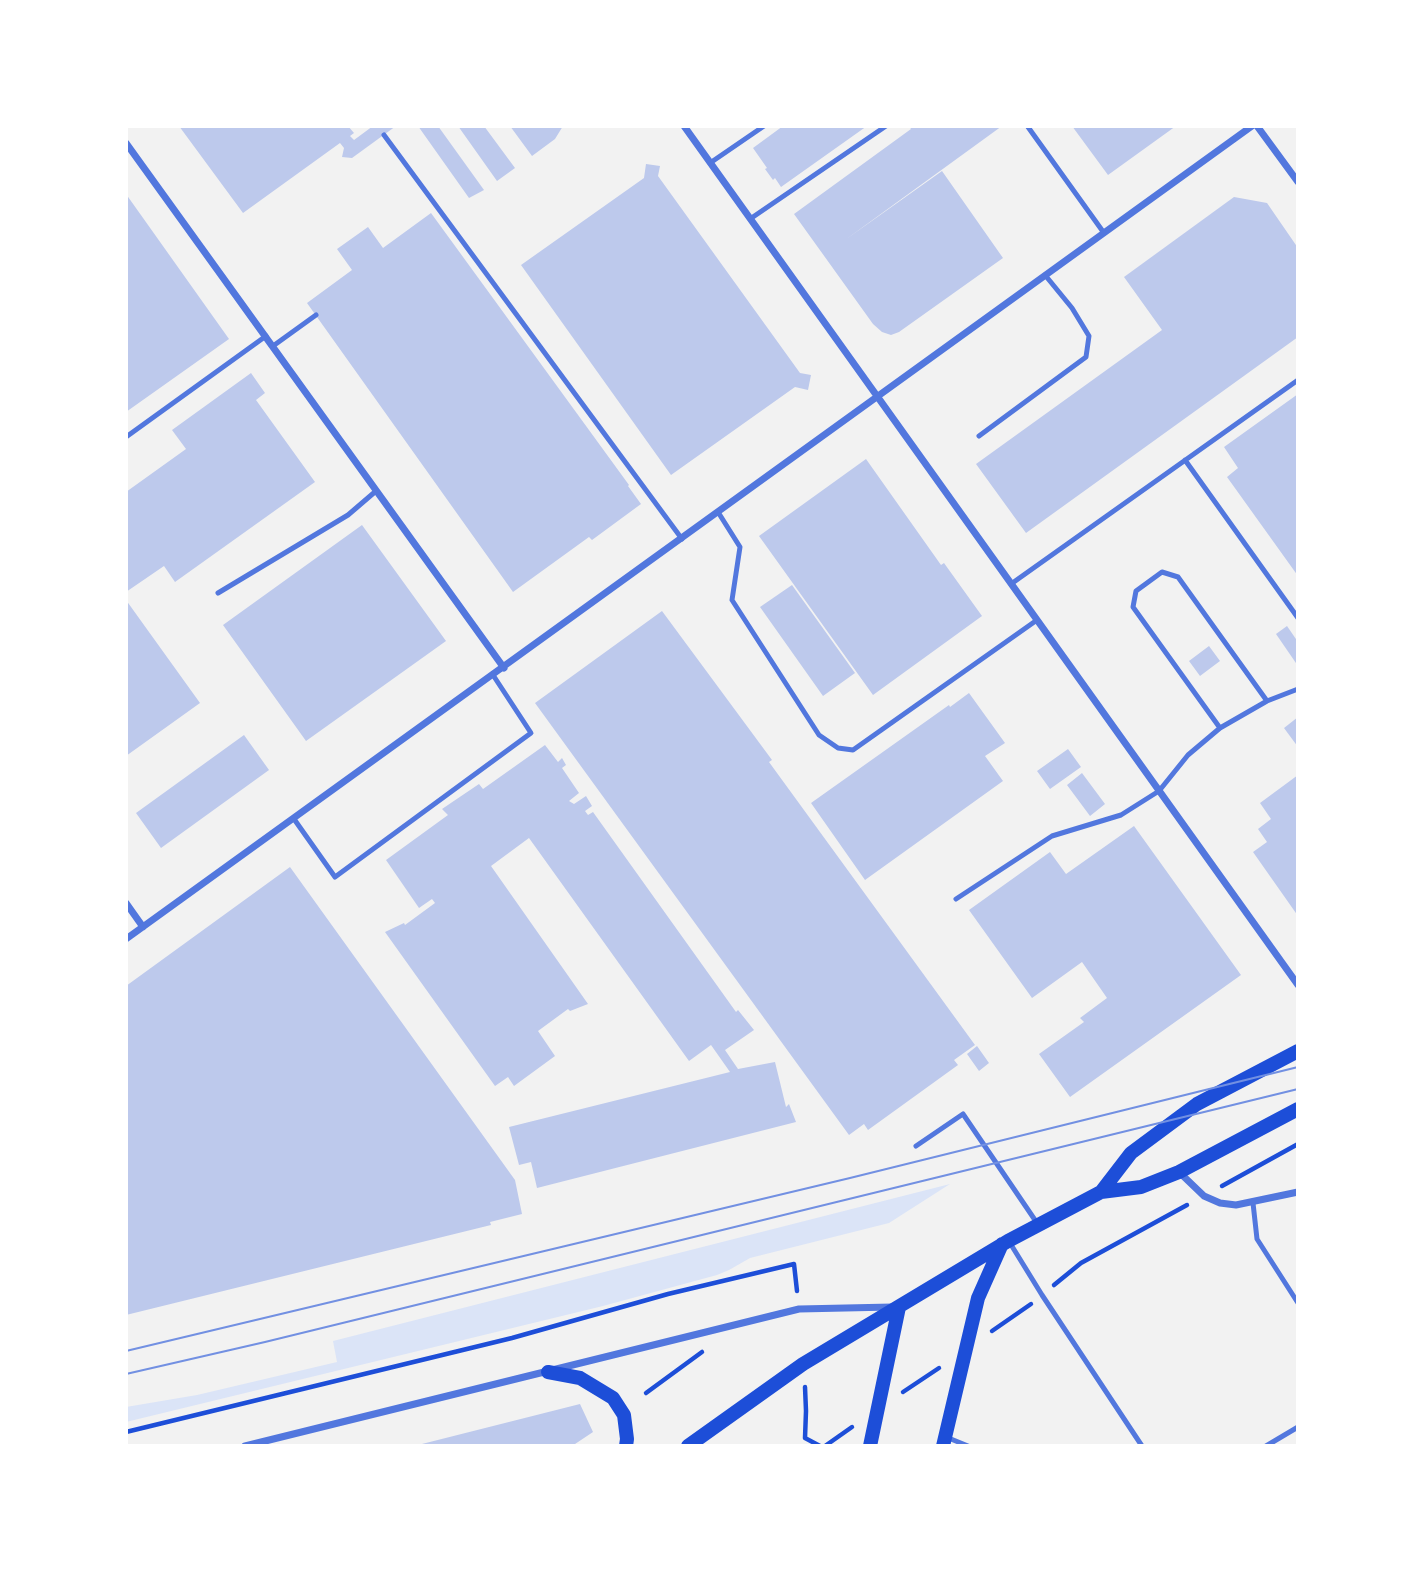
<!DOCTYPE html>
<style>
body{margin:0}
#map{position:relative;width:1424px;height:1572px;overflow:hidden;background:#f2f2f2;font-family:Rubik,sans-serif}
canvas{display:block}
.frame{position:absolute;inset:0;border:128px solid #fff;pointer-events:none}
</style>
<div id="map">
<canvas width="1424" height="1572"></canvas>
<div class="frame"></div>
</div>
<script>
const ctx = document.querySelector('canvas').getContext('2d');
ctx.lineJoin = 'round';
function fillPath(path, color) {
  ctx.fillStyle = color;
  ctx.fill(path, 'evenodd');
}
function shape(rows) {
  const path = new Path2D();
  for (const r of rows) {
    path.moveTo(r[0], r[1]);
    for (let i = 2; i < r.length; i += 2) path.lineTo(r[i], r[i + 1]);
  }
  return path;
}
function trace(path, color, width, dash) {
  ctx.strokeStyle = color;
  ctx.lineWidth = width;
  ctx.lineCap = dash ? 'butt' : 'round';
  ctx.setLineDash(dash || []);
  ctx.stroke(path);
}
fillPath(shape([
 [950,1184,889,1223,750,1258,729,1270,717,1275,603,1306,126,1422,126,1407,197,1395,337,1362,333,1341]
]), '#dbe4f7');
fillPath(shape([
 [179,126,348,126,354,133,350,136,354,140,373,126,396,126,352,158,342,157,344,148,340,143,243,213],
 [418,126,438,126,484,190,469,198],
 [458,126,484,126,515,168,497,181],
 [510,126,563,126,555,139,532,156],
 [783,126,867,126,781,187,775,178,773,180,765,169,767,168,753,148],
 [909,126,1002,126,845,240,942,171,1003,258,899,332,891,335,882,332,873,324,794,214,911,129],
 [1072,126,1176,126,1108,175],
 [646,164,660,166,658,176,800,373,811,375,808,390,795,387,671,475,521,265,644,178],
 [126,194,229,339,126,412],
 [1234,197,1267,203,1298,248,1298,337,1026,533,976,464,1162,330,1124,277],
 [431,213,629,485,628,486,641,504,592,540,589,537,513,592,307,303,352,270,337,249,368,227,383,248],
 [251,373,265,393,256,400,315,482,175,582,164,566,126,592,126,492,186,449,172,430],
 [1298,394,1298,576,1227,477,1238,468,1224,447],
 [866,459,941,565,944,563,982,616,873,695,759,536],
 [362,525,446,641,306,741,223,625],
 [792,585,855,673,823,696,760,607],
 [126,600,200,703,126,756],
 [662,611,772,760,769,762,975,1045,954,1060,958,1065,868,1130,864,1124,849,1135,535,703],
 [1287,626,1298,642,1298,666,1276,634],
 [1209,646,1220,661,1200,676,1189,661],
 [969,693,1005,743,985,756,1003,781,865,880,811,803,949,705,950,707],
 [1298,717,1298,747,1284,728],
 [244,735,269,770,161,848,136,813],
 [545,745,558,762,562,758,566,765,562,768,579,793,569,801,574,804,586,796,592,806,585,811,588,815,593,812,736,1012,738,1010,754,1030,725,1050,738,1069,775,1062,786,1107,789,1104,796,1122,537,1188,531,1162,519,1165,509,1127,730,1072,711,1045,689,1061,529,838,491,866,588,1004,570,1011,568,1009,538,1031,555,1056,514,1086,508,1077,495,1086,385,932,404,923,405,925,435,903,432,899,419,908,386,860,448,815,442,809,479,784,483,789],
 [1068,749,1081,767,1050,789,1037,771],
 [1082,773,1105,804,1090,816,1067,785],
 [1298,775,1298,916,1253,852,1267,842,1258,829,1271,819,1260,803],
 [1134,826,1241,975,1070,1097,1039,1054,1084,1022,1080,1018,1107,998,1082,962,1032,998,969,910,1050,852,1066,874],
 [290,867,515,1180,522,1214,490,1222,491,1225,126,1315,126,986],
 [977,1046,989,1063,979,1071,967,1054],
 [580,1404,593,1432,572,1446,414,1446]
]), '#bdc9ec');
trace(shape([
 [1222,1186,1298,1144],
 [1054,1285,1081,1263,1187,1205],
 [992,1331,1031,1304],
 [805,1387,806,1411,805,1438,820,1446],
 [903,1392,939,1368],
 [646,1393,702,1352],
 [126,1432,512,1338,668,1294,794,1264,797,1291],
 [825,1446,852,1427]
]), '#1d4ed8', 4.5);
trace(shape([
 [1028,127,1104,233],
 [384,135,682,539],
 [710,163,764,126],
 [750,219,886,126],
 [273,346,316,315],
 [979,436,1086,357,1089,336,1072,308,1045,275],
 [126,437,266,336],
 [1185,460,1298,618],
 [718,512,740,547,732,600,819,735,838,748,853,750,1037,620],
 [1011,584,1298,380],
 [218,593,348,515,376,491],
 [1220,728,1133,607,1136,591,1162,572,1178,577,1267,701],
 [294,819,335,877,531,733,493,675],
 [956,899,1052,836,1121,815,1159,791,1188,755,1220,728,1267,701,1298,689],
 [916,1146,963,1114,1037,1223],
 [1253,1203,1257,1239,1298,1303],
 [1010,1243,1042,1295,1142,1446],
 [946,1437,968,1446],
 [1266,1446,1298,1427]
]), '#5277de', 5);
trace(shape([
 [684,126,1298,985],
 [1257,126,1298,182],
 [126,143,504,668],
 [126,903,143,927],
 [126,939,1252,126],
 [1179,1172,1204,1196,1220,1203,1236,1205,1298,1192],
 [245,1446,799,1309,892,1307]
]), '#5277de', 7);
trace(shape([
 [1101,1192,1131,1153,1197,1104,1298,1051],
 [548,1372,580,1378,613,1398,624,1415,627,1439,626,1446],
 [688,1446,803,1364,1008,1241,1101,1192,1141,1187,1179,1172,1298,1109],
 [870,1446,899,1307],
 [943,1446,978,1298,1002,1244]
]), '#1d4ed8', 14);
trace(shape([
 [126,1351,850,1178,1298,1067],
 [126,1374,265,1342,1298,1089]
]), '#7290e2', 2);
</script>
